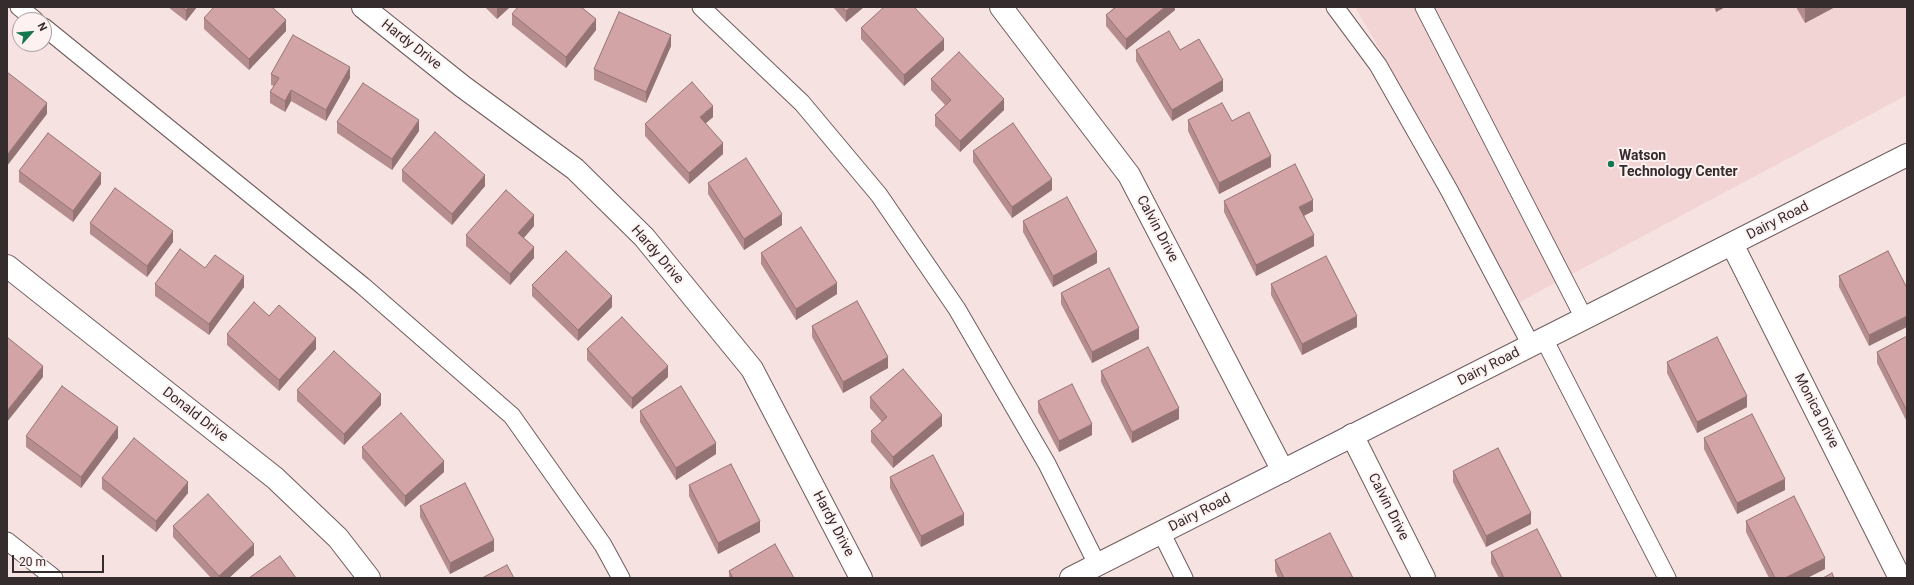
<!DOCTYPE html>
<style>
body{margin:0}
#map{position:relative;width:1914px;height:585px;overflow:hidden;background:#f7e2e2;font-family:Roboto,sans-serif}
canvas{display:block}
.frame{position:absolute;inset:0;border:8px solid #352c2d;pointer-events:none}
.north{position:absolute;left:12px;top:12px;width:40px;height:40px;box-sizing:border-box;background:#fef1f1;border:1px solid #aea2a3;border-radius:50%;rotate:63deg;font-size:11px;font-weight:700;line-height:16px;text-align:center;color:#352c2d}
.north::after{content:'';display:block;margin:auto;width:14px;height:18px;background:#16774e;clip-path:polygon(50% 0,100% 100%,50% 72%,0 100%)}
.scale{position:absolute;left:12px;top:555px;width:92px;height:18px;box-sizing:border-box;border:2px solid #352c2d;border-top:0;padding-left:5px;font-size:12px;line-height:14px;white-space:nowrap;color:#352c2d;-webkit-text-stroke:3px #fef1f1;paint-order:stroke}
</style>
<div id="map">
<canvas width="1914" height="585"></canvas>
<div class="frame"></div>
<div class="north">N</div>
<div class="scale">20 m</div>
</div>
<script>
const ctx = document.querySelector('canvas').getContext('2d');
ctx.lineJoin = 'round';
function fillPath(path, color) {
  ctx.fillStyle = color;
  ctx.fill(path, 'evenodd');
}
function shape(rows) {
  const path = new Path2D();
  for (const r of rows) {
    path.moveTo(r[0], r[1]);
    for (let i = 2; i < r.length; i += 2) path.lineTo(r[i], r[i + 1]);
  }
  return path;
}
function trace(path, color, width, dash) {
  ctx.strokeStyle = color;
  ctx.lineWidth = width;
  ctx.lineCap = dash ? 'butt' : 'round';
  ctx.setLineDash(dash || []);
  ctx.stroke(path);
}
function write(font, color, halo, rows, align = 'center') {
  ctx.font = font + ' Roboto,sans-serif';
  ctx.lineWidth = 4;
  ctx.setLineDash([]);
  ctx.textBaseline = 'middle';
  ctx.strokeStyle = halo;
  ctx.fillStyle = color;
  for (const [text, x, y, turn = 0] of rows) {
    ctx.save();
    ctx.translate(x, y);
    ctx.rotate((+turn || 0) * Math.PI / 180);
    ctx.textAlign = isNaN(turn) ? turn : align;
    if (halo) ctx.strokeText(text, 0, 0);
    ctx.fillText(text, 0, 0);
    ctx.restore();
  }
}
fillPath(shape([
 [1355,7,1907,7,1907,95,1516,304,1433,141]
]), '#f2d4d5');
const lane = shape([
 [19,7,35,20],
 [701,7,802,103,879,195,957,309,1047,464,1097,564],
 [1335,7,1378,65,1449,190,1531,345],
 [1424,7,1584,318],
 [44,27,363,286,512,416,603,545,621,578],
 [1544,339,1667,578],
 [1161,532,1184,578],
 [7,541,54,578]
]);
const street = shape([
 [363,7,462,86,575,169,644,237,752,369,861,578],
 [1001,7,1129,175,1283,471],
 [1732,244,1900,578],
 [7,266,275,478,338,538,369,578],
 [1352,435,1424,578]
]);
const secondary = shape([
 [1071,578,1907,155]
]);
trace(lane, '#6f5c5d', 19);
trace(street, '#6f5c5d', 24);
trace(secondary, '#6f5c5d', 24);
trace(lane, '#fff', 17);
trace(street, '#fff', 22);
trace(secondary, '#fff', 22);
fillPath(shape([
 [168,7,197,7,186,21],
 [485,7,510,7,497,19],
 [833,7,864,7,846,22],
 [1115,7,1175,7,1175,10,1126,50,1106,26,1106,15],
 [1714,7,1725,7,1716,12],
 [1796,7,1835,7,1805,23],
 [512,14,596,30,566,68,512,25],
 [204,18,286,31,249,70,204,29],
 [861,28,944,50,904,86,861,39],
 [671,46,646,103,594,80,594,69],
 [1136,50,1180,50,1223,91,1172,121,1136,61],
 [271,74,350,78,326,121,291,101,285,112,270,103,270,92,274,86,271,85],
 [931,79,1004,110,960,152,935,126,935,115,945,105,931,90],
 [713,117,705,124,723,154,689,184,645,136,645,124],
 [1188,120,1232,121,1271,167,1219,194,1188,131],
 [337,122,419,131,392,170,337,133],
 [973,151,1052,190,1012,218,973,162],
 [402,170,485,186,452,225,402,181],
 [19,171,101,184,73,222,19,182],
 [708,183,782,225,744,250,708,194],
 [1224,201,1313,211,1304,216,1314,246,1256,276,1224,212],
 [1023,221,1097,263,1053,287,1023,232],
 [90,223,173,242,147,277,90,234],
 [534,226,524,238,534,258,510,285,466,246,466,235],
 [1888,251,1869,346,1839,287,1839,276],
 [761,253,837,294,796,320,761,264],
 [155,284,244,287,209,335,155,296],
 [1271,284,1357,327,1302,355,1271,295],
 [532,285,612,307,578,341,532,296],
 [1061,293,1139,339,1092,363,1061,304],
 [269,316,316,349,279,391,227,345,227,334],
 [812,326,888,368,843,393,812,337],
 [1907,336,1907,422,1877,363,1877,352],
 [587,349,668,377,632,409,587,360],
 [1667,362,1747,407,1697,433,1667,373],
 [1101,371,1179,419,1132,443,1101,382],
 [297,390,381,405,344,445,297,401],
 [870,397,942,426,893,468,871,442,871,431,882,422,870,408],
 [1038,401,1092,435,1059,452,1038,412],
 [640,411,716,454,676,480,640,422],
 [26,436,118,438,81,488,26,447],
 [1704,438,1785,490,1737,514,1704,449],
 [362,447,444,472,405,507,362,458],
 [1453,471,1531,524,1486,547,1453,482],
 [890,477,964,525,921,547,890,488],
 [102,478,188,493,156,532,102,489],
 [689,485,760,532,718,554,689,496],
 [420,506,494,551,450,574,420,517],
 [1746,521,1825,569,1807,578,1769,578,1746,532],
 [173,526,254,555,229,578,211,578,173,537],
 [1491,552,1562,578,1499,578,1491,563],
 [1275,560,1353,578,1278,578,1275,571],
 [729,571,794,578,729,578]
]), '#b58d8f');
fillPath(shape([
 [189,7,197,7,186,21,186,10],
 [498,7,510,7,497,19,497,8],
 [851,7,864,7,846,22,846,11],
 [1165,7,1175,7,1175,10,1126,50,1126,39],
 [1716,7,1725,7,1716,12],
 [1807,7,1835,7,1805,23,1805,8],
 [596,19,596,30,566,68,566,57],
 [286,20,286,31,249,70,249,59],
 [671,35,671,46,646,103,646,92],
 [944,39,944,50,904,86,904,75],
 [350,67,350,78,326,121,326,110],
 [1223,80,1223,91,1172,121,1172,110],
 [291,90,291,101,285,112,285,101],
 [1004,99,1004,110,960,152,960,141],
 [47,103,47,114,7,166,7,155],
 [713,106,713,117,700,128,700,117],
 [419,120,419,131,392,170,392,159],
 [723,143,723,154,689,184,689,173],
 [1271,156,1271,167,1219,194,1219,183],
 [101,173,101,184,73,222,73,211],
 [485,175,485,186,452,225,452,214],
 [1052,179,1052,190,1012,218,1012,207],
 [1313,200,1313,211,1299,218,1299,207],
 [782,214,782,225,744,250,744,239],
 [534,215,534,226,518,244,518,233],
 [173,231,173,242,147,277,147,266],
 [1314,235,1314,246,1256,276,1256,265],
 [534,247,534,258,510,285,510,274],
 [1097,252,1097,263,1053,287,1053,276],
 [244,276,244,287,209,335,209,324],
 [837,283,837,294,796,320,796,309],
 [612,296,612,307,578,341,578,330],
 [1357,316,1357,327,1302,355,1302,344],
 [1907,316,1907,327,1869,346,1869,335],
 [1139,328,1139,339,1092,363,1092,352],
 [316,338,316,349,279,391,279,380],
 [888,357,888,368,843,393,843,382],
 [43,366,43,377,7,422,7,411],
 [668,366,668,377,632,409,632,398],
 [381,394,381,405,344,445,344,434],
 [1747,396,1747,407,1697,433,1697,422],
 [1179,408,1179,419,1132,443,1132,432],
 [942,415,942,426,893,468,893,457],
 [1092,424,1092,435,1059,452,1059,441],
 [118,427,118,438,81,488,81,477],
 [716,443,716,454,676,480,676,468],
 [444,461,444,472,405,507,405,496],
 [1785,479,1785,490,1737,514,1737,503],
 [188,482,188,493,156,532,156,521],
 [1531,513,1531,524,1486,547,1486,536],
 [964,514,964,525,921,547,921,536],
 [760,521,760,532,718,554,718,543],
 [494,540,494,551,450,574,450,563],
 [254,544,254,555,229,578,219,578,219,576],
 [1825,558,1825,569,1807,578,1785,578]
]), '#947374');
const building = shape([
 [182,7,189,7,186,10,182,7],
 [214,7,272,7,286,20,249,59,204,18,214,7],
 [518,7,581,7,596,19,566,57,512,14,518,7],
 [842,7,851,7,846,11,842,7],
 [884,7,914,7,944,39,904,75,861,28,884,7],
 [1116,7,1165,7,1126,39,1106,15,1116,7],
 [619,12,671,35,646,92,594,69,619,12],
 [1169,31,1180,50,1199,39,1223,80,1172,110,1136,50,1169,31],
 [293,35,350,67,326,110,291,90,285,101,270,92,279,78,271,74,293,35],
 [959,52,1004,99,960,141,935,115,951,100,931,79,959,52],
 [7,72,47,103,7,155,7,72],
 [692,82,713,106,700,117,723,143,689,173,645,124,692,82],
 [363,83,419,120,392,159,337,122,363,83],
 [1222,103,1232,121,1249,112,1271,156,1219,183,1188,120,1222,103],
 [1013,123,1052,179,1012,207,973,151,1013,123],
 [435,132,485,175,452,214,402,170,435,132],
 [48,133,101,173,73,211,19,171,48,133],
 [746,158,782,214,744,239,708,183,746,158],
 [1295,164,1313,200,1299,207,1314,235,1256,265,1224,201,1295,164],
 [115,188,173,231,147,266,90,223,115,188],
 [506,190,534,215,518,233,534,247,510,274,466,235,506,190],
 [1067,197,1097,252,1053,276,1023,221,1067,197],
 [801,227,837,283,796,309,761,253,801,227],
 [180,249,205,268,215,255,244,276,209,324,155,284,180,249],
 [566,251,612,296,578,330,532,285,566,251],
 [1888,251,1907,288,1907,316,1869,335,1839,276,1888,251],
 [1326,256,1357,316,1302,344,1271,284,1326,256],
 [1109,268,1139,328,1092,352,1061,293,1109,268],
 [857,301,888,357,843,382,812,326,857,301],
 [254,302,269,316,279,305,316,338,279,380,227,334,254,302],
 [622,317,668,366,632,398,587,349,622,317],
 [1907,336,1907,411,1877,352,1907,336],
 [7,337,43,366,7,411,7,337],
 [1717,337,1747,396,1697,422,1667,362,1717,337],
 [1148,347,1179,408,1132,432,1101,371,1148,347],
 [334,351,381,394,344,434,297,390,334,351],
 [903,369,942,415,893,457,871,431,887,417,870,397,903,369],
 [1072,384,1092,424,1059,441,1038,401,1072,384],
 [62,386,118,427,81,477,26,436,62,386],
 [681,386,716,443,676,468,640,411,681,386],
 [401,413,444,461,405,496,362,447,401,413],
 [1752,414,1785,479,1737,503,1704,438,1752,414],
 [134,438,188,482,156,521,102,478,134,438],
 [1498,448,1531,513,1486,536,1453,471,1498,448],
 [933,455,964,514,921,536,890,477,933,455],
 [731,464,760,521,718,543,689,485,731,464],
 [465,483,494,540,450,563,420,506,465,483],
 [208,494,254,544,219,576,173,526,208,494],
 [1794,496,1825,558,1785,578,1775,578,1746,521,1794,496],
 [1537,529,1562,578,1504,578,1491,552,1537,529],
 [1330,533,1353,578,1284,578,1275,560,1330,533],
 [775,544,794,578,733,578,729,571,775,544],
 [280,556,296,578,249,578,280,556],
 [507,565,514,578,482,578,507,565],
 [1832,573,1834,578,1823,578,1832,573]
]);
fillPath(building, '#d3a4a6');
trace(building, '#947374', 1);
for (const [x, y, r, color] of [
 [1611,164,4,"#16774e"]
]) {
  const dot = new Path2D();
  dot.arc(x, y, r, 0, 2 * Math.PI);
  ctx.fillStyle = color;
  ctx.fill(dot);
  trace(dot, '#fef1f1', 1.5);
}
write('14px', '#352c2d', '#fef1f1', [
 ["Hardy Drive",411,45,38],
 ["Dairy Road",1778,221,-27],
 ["Calvin Drive",1157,229,62],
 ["Hardy Drive",657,255,49],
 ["Dairy Road",1489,367,-27],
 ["Monica Drive",1816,411,63],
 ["Donald Drive",195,415,38],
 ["Calvin Drive",1388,507,63],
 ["Dairy Road",1200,513,-27],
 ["Hardy Drive",833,524,62]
]);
write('bold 14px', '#352c2d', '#fef1f1', [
 ["Watson",1619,156],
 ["Technology Center",1619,172]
], 'left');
</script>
